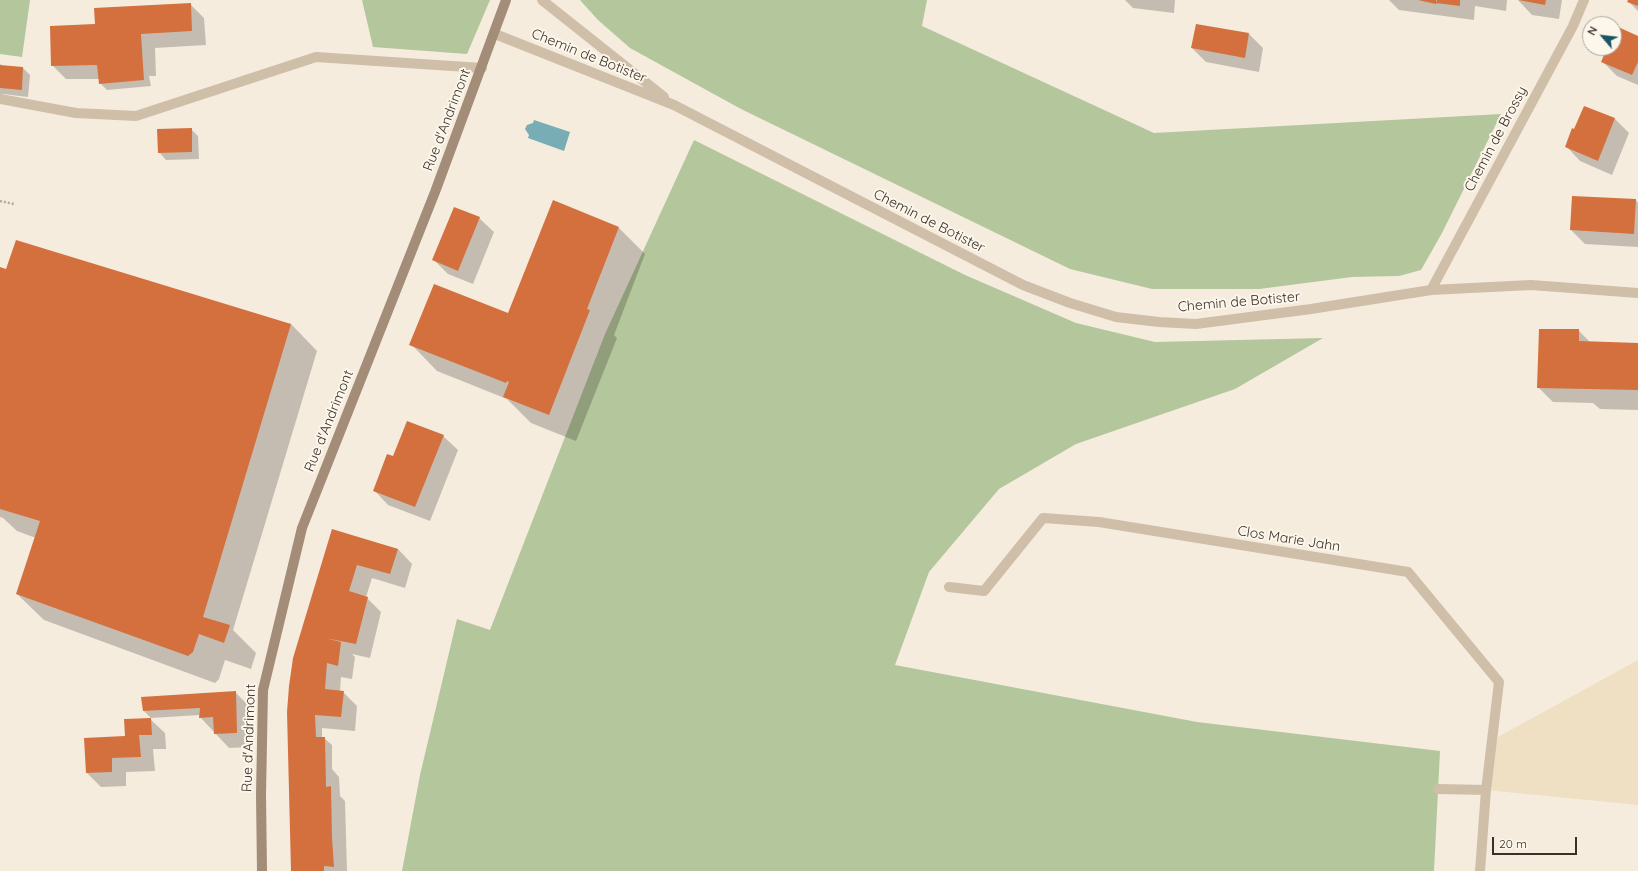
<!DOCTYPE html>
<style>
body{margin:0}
#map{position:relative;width:1638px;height:871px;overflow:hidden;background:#f5ecde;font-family:Quicksand,sans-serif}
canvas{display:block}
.north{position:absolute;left:1582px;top:16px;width:40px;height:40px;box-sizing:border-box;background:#fcf6eb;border:1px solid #afa79d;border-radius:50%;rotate:298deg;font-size:11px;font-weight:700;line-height:16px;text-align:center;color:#3b3029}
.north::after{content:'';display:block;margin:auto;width:14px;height:18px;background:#195662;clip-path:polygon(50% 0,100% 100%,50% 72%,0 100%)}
.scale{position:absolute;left:1492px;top:837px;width:85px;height:18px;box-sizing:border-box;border:2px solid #3b3029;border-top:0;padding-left:5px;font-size:12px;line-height:14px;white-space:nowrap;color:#3b3029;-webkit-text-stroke:3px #fcf6eb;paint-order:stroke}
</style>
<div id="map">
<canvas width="1638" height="871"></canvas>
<div class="north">N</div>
<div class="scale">20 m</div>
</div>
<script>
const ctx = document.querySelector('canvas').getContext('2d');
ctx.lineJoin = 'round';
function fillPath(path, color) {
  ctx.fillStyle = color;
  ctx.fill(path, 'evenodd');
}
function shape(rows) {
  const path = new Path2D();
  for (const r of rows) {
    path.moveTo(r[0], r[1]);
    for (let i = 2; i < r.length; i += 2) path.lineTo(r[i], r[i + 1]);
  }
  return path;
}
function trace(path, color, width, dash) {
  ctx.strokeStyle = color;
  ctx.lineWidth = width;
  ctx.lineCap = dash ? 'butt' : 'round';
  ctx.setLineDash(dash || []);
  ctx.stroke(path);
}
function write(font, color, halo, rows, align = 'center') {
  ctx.font = font + ' Quicksand,sans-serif';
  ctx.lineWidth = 4;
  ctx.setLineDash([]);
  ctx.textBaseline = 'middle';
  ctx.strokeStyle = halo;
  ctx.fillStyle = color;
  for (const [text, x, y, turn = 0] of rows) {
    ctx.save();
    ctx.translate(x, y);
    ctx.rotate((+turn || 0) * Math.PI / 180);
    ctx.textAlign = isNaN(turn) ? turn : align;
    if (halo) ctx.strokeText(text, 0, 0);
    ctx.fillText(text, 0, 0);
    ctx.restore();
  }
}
fillPath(shape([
 [0,0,30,0,22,57,0,54],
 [362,0,490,0,467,54,373,47],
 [580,0,927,0,922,26,1154,133,1501,114,1442,233,1421,270,1399,276,1352,277,1259,289,1152,289,1070,269,741,109,630,48,598,20],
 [694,140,965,275,1076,323,1155,342,1323,338,1235,389,1076,444,999,489,929,572,895,665,1197,722,1440,751,1434,871,402,871,420,775,457,619,490,630,605,334]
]), '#b4c69b');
fillPath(shape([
 [1638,660,1638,805,1486,790,1498,737]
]), '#efe0c3');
fillPath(shape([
 [534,120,570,132,564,151,528,138,529,135,525,129,527,125,533,123]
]), '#79adb6');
fillPath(shape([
 [1125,0,1175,0,1174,13,1133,8],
 [1389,0,1507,0,1506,11,1475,6,1474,20,1399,10],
 [1518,0,1562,0,1559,19,1532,15],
 [1629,0,1638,0,1638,11,1628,1],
 [190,4,204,18,206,45,155,48,156,76,149,76,151,86,107,90,100,83,99,79,66,79,52,65,96,25],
 [1614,33,1638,37,1638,85,1617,76,1602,61,1608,48,1614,48],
 [1249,34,1263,48,1259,72,1206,62,1192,48],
 [0,64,3,66,23,68,30,75,28,97,3,94,2,100,0,100],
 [1585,107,1615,119,1629,133,1612,175,1580,161,1566,146],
 [191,129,198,136,199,159,166,160,159,152],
 [1636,200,1638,203,1638,247,1585,244,1571,230],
 [479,218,494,232,473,284,448,274,434,260],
 [619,228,645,254,614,335,617,338,576,441,531,423,507,399,437,371,411,344,509,315],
 [0,268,291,324,317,351,233,630,256,653,251,669,225,660,219,679,215,683,44,620,17,594,36,538,17,531,3,518,0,517],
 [1578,330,1590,342,1638,344,1638,410,1600,409,1593,403,1553,402,1538,387],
 [443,436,458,450,430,521,388,505,374,490,393,457],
 [332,530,398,549,412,564,405,588,372,578,366,597,381,612,370,658,352,654,355,657,352,679,341,677,340,691,343,692,357,706,355,731,322,728,322,738,324,738,332,745,332,769,339,777,340,796,345,801,347,871,292,871],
 [235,692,249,706,251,747,229,748,200,717,200,715,151,718,144,711],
 [150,719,165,733,166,749,153,749,155,771,126,772,126,786,101,787,87,773,126,737]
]), '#0003');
fillPath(shape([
 [1418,0,1436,0,1436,4],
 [1437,0,1460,0,1460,6,1436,3],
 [1518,0,1546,0,1545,5],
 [1628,0,1638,0,1638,6,1627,2],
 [191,3,192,31,141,34,144,80,99,84,97,65,51,66,50,26,95,24,94,8],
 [1196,24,1249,33,1245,58,1191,48],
 [1616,26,1638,36,1638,62,1632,75,1601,62,1607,48,1614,48,1614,31],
 [0,65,23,67,22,90,0,88],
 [1584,106,1615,118,1598,161,1565,147,1572,128,1574,129],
 [192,128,192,152,158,153,157,129],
 [1572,196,1636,199,1634,234,1570,230],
 [553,200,619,227,587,309,590,310,549,415,503,397,509,382,507,381,506,383,409,345,434,284,508,313],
 [454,207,480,217,458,271,432,260],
 [16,240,291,324,203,617,230,625,224,643,199,634,193,652,188,656,16,594,40,521,0,509,0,267,6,269],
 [1539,329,1579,329,1579,341,1638,343,1638,390,1537,388],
 [407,421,444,435,415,507,373,491,387,454,393,456],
 [332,529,398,549,390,574,357,565,349,591,368,597,356,644,325,638,341,642,338,666,327,663,325,689,344,691,341,717,315,715,316,737,325,737,326,787,331,786,332,838,334,867,324,866,324,871,291,871,287,712,289,686,293,658],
 [236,691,237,733,214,734,213,717,199,718,200,708,143,711,141,697],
 [151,718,152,735,139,735,141,757,112,758,112,772,86,773,84,738,125,736,124,719]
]), '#d3703e');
trace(shape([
 [0,201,14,204]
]), '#bba892', 2.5, [2, 2]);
trace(shape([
 [0,99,76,113,136,116,316,57,482,68]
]), '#cfbea8', 10);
trace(shape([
 [542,0,664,97],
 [495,34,674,105,1023,285,1070,303,1116,317,1159,322,1196,324,1311,309,1431,290,1531,285,1638,293],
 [1431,290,1573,26,1584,0],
 [949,587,984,591,1043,518,1099,522,1408,572,1499,682,1486,790],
 [1438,789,1486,790,1480,871]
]), '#cfbea8', 10);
trace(shape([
 [262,871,261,795,263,690,302,528,435,192,506,0]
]), '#a38c78', 10);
write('14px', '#3b3029', '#fcf6eb', [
 ["Chemin de Botister",589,56,22],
 ["Rue d'Andrimont",447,120,-69],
 ["Chemin de Brossy",1496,139,-62],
 ["Chemin de Botister",929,221,27],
 ["Chemin de Botister",1239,302,-5],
 ["Rue d'Andrimont",329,421,-68],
 ["Clos Marie Jahn",1289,539,9],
 ["Rue d'Andrimont",249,738,-88]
]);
</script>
